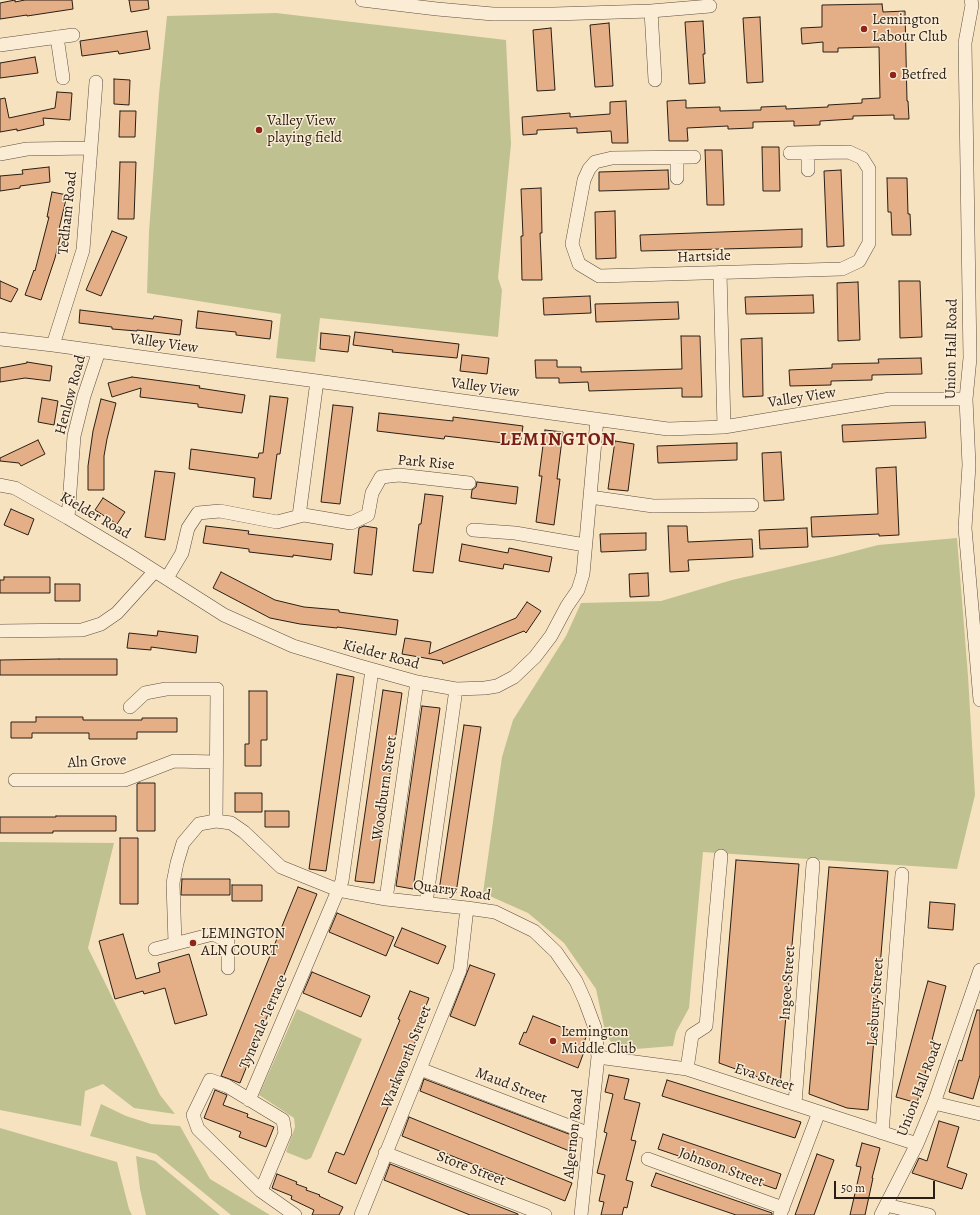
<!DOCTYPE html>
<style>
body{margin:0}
#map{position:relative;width:980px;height:1215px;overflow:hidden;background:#f7e2bf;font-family:Alegreya,serif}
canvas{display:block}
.scale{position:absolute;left:834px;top:1181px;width:101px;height:18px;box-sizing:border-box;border:2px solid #2a1e14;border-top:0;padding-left:5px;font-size:12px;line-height:14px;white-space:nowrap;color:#2a1e14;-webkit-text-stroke:3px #faecd5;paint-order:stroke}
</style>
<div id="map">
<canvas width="980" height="1215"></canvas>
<div class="scale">50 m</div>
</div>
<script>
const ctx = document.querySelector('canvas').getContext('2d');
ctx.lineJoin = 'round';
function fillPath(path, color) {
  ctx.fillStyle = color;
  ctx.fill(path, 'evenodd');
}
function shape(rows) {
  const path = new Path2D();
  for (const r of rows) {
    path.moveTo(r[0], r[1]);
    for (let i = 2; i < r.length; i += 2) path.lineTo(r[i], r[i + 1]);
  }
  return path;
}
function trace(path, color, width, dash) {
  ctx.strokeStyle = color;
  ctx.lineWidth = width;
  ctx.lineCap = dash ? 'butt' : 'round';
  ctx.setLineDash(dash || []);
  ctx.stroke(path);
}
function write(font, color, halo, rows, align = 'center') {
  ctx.font = font + ' Alegreya,serif';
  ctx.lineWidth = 3;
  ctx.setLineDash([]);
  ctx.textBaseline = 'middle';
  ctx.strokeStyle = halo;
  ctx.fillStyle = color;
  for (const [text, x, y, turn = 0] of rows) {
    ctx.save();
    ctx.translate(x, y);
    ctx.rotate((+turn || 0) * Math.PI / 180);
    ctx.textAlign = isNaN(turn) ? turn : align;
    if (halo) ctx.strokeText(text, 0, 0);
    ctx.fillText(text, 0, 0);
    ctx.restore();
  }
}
fillPath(shape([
 [276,13,506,40,511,144,498,278,502,290,498,337,320,318,315,362,276,358,281,314,147,293,149,232,159,94,167,16],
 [957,538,968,676,975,795,957,869,703,852,689,1008,676,1032,673,1046,636,1049,612,1044,605,1031,596,989,564,943,528,913,483,893,502,757,513,720,566,636,581,603,661,601,732,580,832,557,878,545],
 [0,842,114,843,88,948,160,1095,175,1114,134,1108,103,1084,85,1091,81,1126,0,1110],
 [297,1009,362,1039,311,1158,306,1160,286,1152,295,1127,294,1118,259,1095],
 [101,1104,126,1116,151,1124,180,1126,210,1179,270,1215,231,1215,156,1154,90,1136],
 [0,1128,117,1162,129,1209,132,1215,0,1215],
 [136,1156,155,1161,220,1215,146,1215,140,1189]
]), '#bfc290');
const building = shape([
 [15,0,15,2,25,0,72,0,73,9,27,16,27,15,0,19,0,3,15,0],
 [129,0,148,0,149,9,131,12,129,0],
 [882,4,883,12,905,11,907,101,908,101,909,119,894,119,894,115,853,116,853,119,820,121,820,125,794,126,794,121,753,122,753,128,728,129,728,126,687,128,688,141,669,141,667,101,686,100,686,108,720,107,720,111,761,110,761,107,786,106,786,109,828,107,828,105,862,103,862,99,880,98,879,47,838,48,838,52,823,52,823,42,802,44,801,28,822,27,822,5,882,4],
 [760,17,763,82,747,83,743,18,760,17],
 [703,21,705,54,703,54,705,83,689,84,685,22,703,21],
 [609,23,613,86,595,87,590,25,609,23],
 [551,28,555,90,537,91,533,30,551,28],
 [147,31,150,49,119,54,118,51,82,56,80,41,147,31],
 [35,57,38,73,0,78,0,63,35,57],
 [114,79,130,80,129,105,114,104,114,79],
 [57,92,72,93,70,120,43,118,44,125,17,131,17,129,0,132,0,99,5,98,9,118,55,108,57,92],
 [626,101,628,143,612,143,611,131,577,133,577,128,537,130,537,134,523,135,522,117,570,113,570,117,610,114,610,102,626,101],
 [120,111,136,111,135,137,119,137,120,111],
 [762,147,779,147,780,191,763,191,762,147],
 [705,150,722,150,724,205,707,205,705,150],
 [120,162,136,162,134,219,118,219,120,162],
 [49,167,50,182,20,186,20,188,0,191,0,176,23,174,22,170,49,167],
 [668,170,669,189,599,191,599,172,668,170],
 [841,170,844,246,827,247,824,171,841,170],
 [887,178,907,178,908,214,910,214,911,235,892,235,891,212,888,212,887,178],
 [541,188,542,233,540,233,542,280,522,280,521,236,523,236,521,189,541,188],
 [52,192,67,195,59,229,62,230,55,258,41,300,25,295,34,270,35,271,49,217,47,217,52,192],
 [615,211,616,258,596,259,595,212,615,211],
 [802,229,802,247,641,251,640,235,802,229],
 [112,231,127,237,101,296,86,290,112,231],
 [0,281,18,289,11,302,0,298,0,281],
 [899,281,920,281,922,337,900,338,899,281],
 [858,282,860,340,838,341,837,283,858,282],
 [813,295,814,313,746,314,745,297,813,295],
 [590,296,591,313,544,315,543,298,590,296],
 [678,302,679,319,596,322,595,304,678,302],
 [80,310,153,319,154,316,182,320,180,335,137,330,137,331,112,329,112,327,79,323,80,310],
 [198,311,272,321,270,339,236,335,236,332,196,328,198,311],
 [355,332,459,344,457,358,392,352,393,350,353,345,355,332],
 [321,333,350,336,348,352,320,349,321,333],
 [681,336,700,336,702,397,682,397,682,388,589,391,588,382,559,383,559,378,536,378,535,360,557,360,557,367,581,367,581,372,682,369,681,336],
 [762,338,763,396,743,397,741,339,762,338],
 [462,355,489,358,487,374,460,371,462,355],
 [921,358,922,374,872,375,872,380,831,381,831,385,790,386,789,370,832,368,832,364,879,363,878,359,921,358],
 [27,362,52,366,50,381,25,378,0,382,0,368,27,363,27,362],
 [132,377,200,386,199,388,245,395,242,413,198,407,198,404,140,397,141,388,112,397,108,383,132,377],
 [270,396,288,398,280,454,277,454,271,499,253,497,255,478,189,469,191,449,258,458,259,453,263,453,270,396],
 [42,398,58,401,54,425,38,422,42,398],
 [101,399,116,403,107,439,104,456,104,490,88,490,88,466,93,431,101,399],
 [333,405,353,407,340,504,321,502,333,405],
 [379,413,453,421,453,417,523,426,520,445,445,436,444,439,377,431,379,413],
 [925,422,926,438,843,442,842,425,925,422],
 [545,430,563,432,557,479,560,479,554,525,536,522,542,476,539,476,545,430],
 [38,440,45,454,21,466,19,463,0,461,0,458,38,440],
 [615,441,634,444,628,491,608,489,615,441],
 [737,443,737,460,658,463,657,446,737,443],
 [781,452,784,500,764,501,762,453,781,452],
 [896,467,899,535,879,536,879,534,812,537,811,517,878,514,876,468,896,467],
 [155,471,175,473,165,540,145,537,155,471],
 [477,482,518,487,516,504,471,498,472,490,476,487,477,482],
 [425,494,443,496,433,573,413,571,419,524,421,524,425,494],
 [103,498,125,512,117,524,95,510,103,498],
 [11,509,34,519,28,535,4,525,11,509],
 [206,526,249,531,248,534,333,544,331,560,293,555,293,557,249,552,249,549,203,543,206,526],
 [364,526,377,528,372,575,354,573,359,528,364,526],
 [668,526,687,526,688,542,752,539,753,557,688,560,689,571,670,572,668,526],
 [807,528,808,547,760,549,759,530,807,528],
 [646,533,646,550,601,552,600,534,646,533],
 [462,544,508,553,509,548,552,557,549,572,504,564,503,569,459,561,462,544],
 [221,572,275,600,304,607,339,610,339,612,398,620,396,635,337,627,337,628,300,624,270,618,213,588,221,572],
 [648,573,649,596,630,597,629,574,648,573],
 [4,577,50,577,50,593,0,593,0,580,4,580,4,577],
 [55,584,80,584,80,601,55,601,55,584],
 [527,602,541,611,526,633,524,631,443,664,442,661,402,654,405,638,431,642,429,654,516,618,527,602],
 [158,631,198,636,196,653,151,647,151,650,127,648,129,633,157,636,158,631],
 [59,659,117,659,117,675,0,675,0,660,59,659],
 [337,674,354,677,326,871,309,869,337,674],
 [383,690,402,693,374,883,355,881,383,690],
 [249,691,267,691,267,740,261,740,261,766,245,766,245,744,249,744,249,691],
 [422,706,440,708,413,889,396,886,422,706],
 [36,717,83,717,83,720,142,720,142,718,177,718,177,732,137,732,137,739,89,739,89,733,32,733,32,738,11,738,11,722,36,722,36,717],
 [464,725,481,727,456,893,439,891,464,725],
 [139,783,155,783,155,831,137,831,137,784,139,783],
 [235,793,262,793,262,812,235,812,235,793],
 [265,811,289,811,289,827,265,827,265,811],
 [56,816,116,816,116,831,53,831,53,833,0,833,0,817,56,817,56,816],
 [120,838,138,838,138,904,120,904,120,838],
 [736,860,799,864,780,1085,719,1063,736,860],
 [829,867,888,871,868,1110,847,1108,809,1094,829,867],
 [182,879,230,879,230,895,181,895,182,879],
 [232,885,262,885,262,901,232,901,232,885],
 [298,887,317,894,240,1083,221,1076,298,887],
 [930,902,955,904,953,930,928,928,930,902],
 [337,913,394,937,386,956,329,932,337,913],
 [402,928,446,946,438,964,394,946,402,928],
 [123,934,136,979,160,972,158,963,189,954,207,1015,175,1024,165,988,144,994,143,991,115,999,99,941,123,934],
 [470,965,495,974,475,1026,450,1016,470,965],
 [312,972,370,996,361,1017,303,993,312,972],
 [928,981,946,986,932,1040,934,1041,917,1103,896,1097,928,981],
 [410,991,429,998,417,1029,420,1030,356,1184,328,1172,336,1152,344,1155,400,1020,398,1019,410,991],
 [977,1010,980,1010,980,1075,973,1099,949,1092,959,1060,962,1061,977,1010],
 [533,1016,586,1037,582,1048,585,1049,578,1068,519,1044,524,1032,526,1033,533,1016],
 [609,1075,629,1079,624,1099,640,1103,631,1140,636,1141,626,1180,633,1182,627,1208,624,1207,622,1215,601,1215,604,1202,599,1201,605,1175,597,1173,607,1133,604,1132,613,1094,605,1092,609,1075],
 [424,1079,574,1136,572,1152,420,1091,424,1079],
 [667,1080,801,1122,795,1138,662,1096,667,1080],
 [215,1090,227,1095,223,1105,248,1114,247,1117,274,1127,266,1147,239,1137,241,1132,204,1118,215,1090],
 [409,1117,572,1183,565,1201,402,1136,409,1117],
 [939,1121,959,1127,947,1167,967,1174,962,1189,912,1173,919,1158,927,1161,939,1121],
 [663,1134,781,1174,776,1189,658,1149,663,1134],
 [862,1143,880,1148,872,1178,873,1178,865,1215,850,1215,861,1167,856,1166,862,1143],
 [817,1154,834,1160,814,1215,795,1215,817,1154],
 [390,1164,518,1214,518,1215,470,1215,384,1180,390,1164],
 [656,1173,772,1213,772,1215,736,1215,651,1186,656,1173],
 [277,1174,297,1182,296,1184,307,1188,306,1190,320,1195,319,1196,343,1207,339,1215,312,1215,314,1210,291,1199,292,1196,272,1188,277,1174]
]);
fillPath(building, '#e4af87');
trace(building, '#2a1e14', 1);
const minor = shape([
 [362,0,437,9,493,14,554,14,651,11,710,6],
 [971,0,972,5,965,43,970,358,966,399,969,465,965,528,980,700],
 [651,11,655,80],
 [57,37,63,78],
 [0,45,73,35],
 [808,153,808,170],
 [0,154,27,149,91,148],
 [677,157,677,178],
 [694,157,612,158,595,162,589,169,584,180,572,244,579,264,599,276,842,269,859,261,869,243,869,169,862,158,849,152,790,153],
 [720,272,724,427],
 [0,339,53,345,668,429,724,427,890,399,966,399],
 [53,345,83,250,96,82],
 [0,485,15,488,68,518,128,554,224,615,293,646,356,665,417,682,456,689,485,688,497,686,514,677,535,657,551,636,567,606,578,590,583,574,597,419],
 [590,497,653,506,752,505],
 [299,516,317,381],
 [68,518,74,436,84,396,99,351],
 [473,530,515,533,585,545],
 [167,578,182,553,188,528,198,513,220,511,277,522,304,515,351,523,368,515,372,493,381,477,399,475,469,483],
 [0,631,82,630,101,624,117,613,155,571],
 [130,707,145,693,166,689,217,689,216,821,231,823,244,832,281,867,338,890,386,899,467,908,495,912,534,931,556,952,576,981,585,1001,595,1028,598,1057,581,1215],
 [15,780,125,780,174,761,216,762],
 [386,899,417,682],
 [426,903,456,689],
 [175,943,173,883,177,863,183,843,199,824,216,821],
 [155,949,213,934,228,941,228,968],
 [598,1057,687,1069,917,1144],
 [420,1069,590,1134],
 [687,1069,692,1035,706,1026,721,856],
 [249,1100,342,881,372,670],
 [934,1103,980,1114],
 [795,1104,813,864],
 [882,1133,902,874],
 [385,1153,545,1215],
 [648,1159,783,1208],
 [261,1191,285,1133,283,1120,227,1086,210,1080,193,1115,198,1129,261,1191,295,1215],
 [886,1205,929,1215],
 [361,1215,460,970,467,908],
 [780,1215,819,1112],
 [881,1215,917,1144,934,1103,980,970]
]);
trace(minor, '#5d4f3f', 14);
trace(minor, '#faecd5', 13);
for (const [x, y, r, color] of [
 [864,29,4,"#8f2418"],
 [893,75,4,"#8f2418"],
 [259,130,4,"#8f2418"],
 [193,943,4,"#8f2418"],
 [553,1041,4,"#8f2418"]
]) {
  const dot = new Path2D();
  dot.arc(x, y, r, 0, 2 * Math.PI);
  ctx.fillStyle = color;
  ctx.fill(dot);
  trace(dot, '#faecd5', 1.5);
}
write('15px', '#2a1e14', '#faecd5', [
 ["Lemington",872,20],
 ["Labour Club",872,37],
 ["Betfred",901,75],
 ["Valley View",267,121],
 ["playing field",267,138],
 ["LEMINGTON",201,934],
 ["ALN COURT",201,951],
 ["Lemington",561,1032],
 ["Middle Club",561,1049]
], 'left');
write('15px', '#2a1e14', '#faecd5', [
 ["Tedham Road",68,213,-84],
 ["Hartside",704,257,-2],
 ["Valley View",164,344,8],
 ["Union Hall Road",952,349,-89],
 ["Valley View",485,388,8],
 ["Henlow Road",71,395,-75],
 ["Valley View",802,398,-9],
 ["Park Rise",426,463,5],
 ["Kielder Road",95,516,30],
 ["Kielder Road",381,655,15],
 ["Aln Grove",97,762,-3],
 ["Woodburn Street",385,788,-82],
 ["Quarry Road",452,891,8],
 ["Ingoe Street",788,983,-86],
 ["Lesbury Street",876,1002,-86],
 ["Tynevale Terrace",264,1022,-67],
 ["Warkworth Street",407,1057,-68],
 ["Eva Street",764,1078,18],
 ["Maud Street",511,1086,21],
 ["Union Hall Road",920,1089,-69],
 ["Algernon Road",574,1134,-84],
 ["Johnson Street",721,1168,20],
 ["Store Street",471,1169,21]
]);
ctx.letterSpacing = '1px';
write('bold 19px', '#7a1f14', '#faecd5', [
 ["LEMINGTON",558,440]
]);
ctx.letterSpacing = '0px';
</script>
